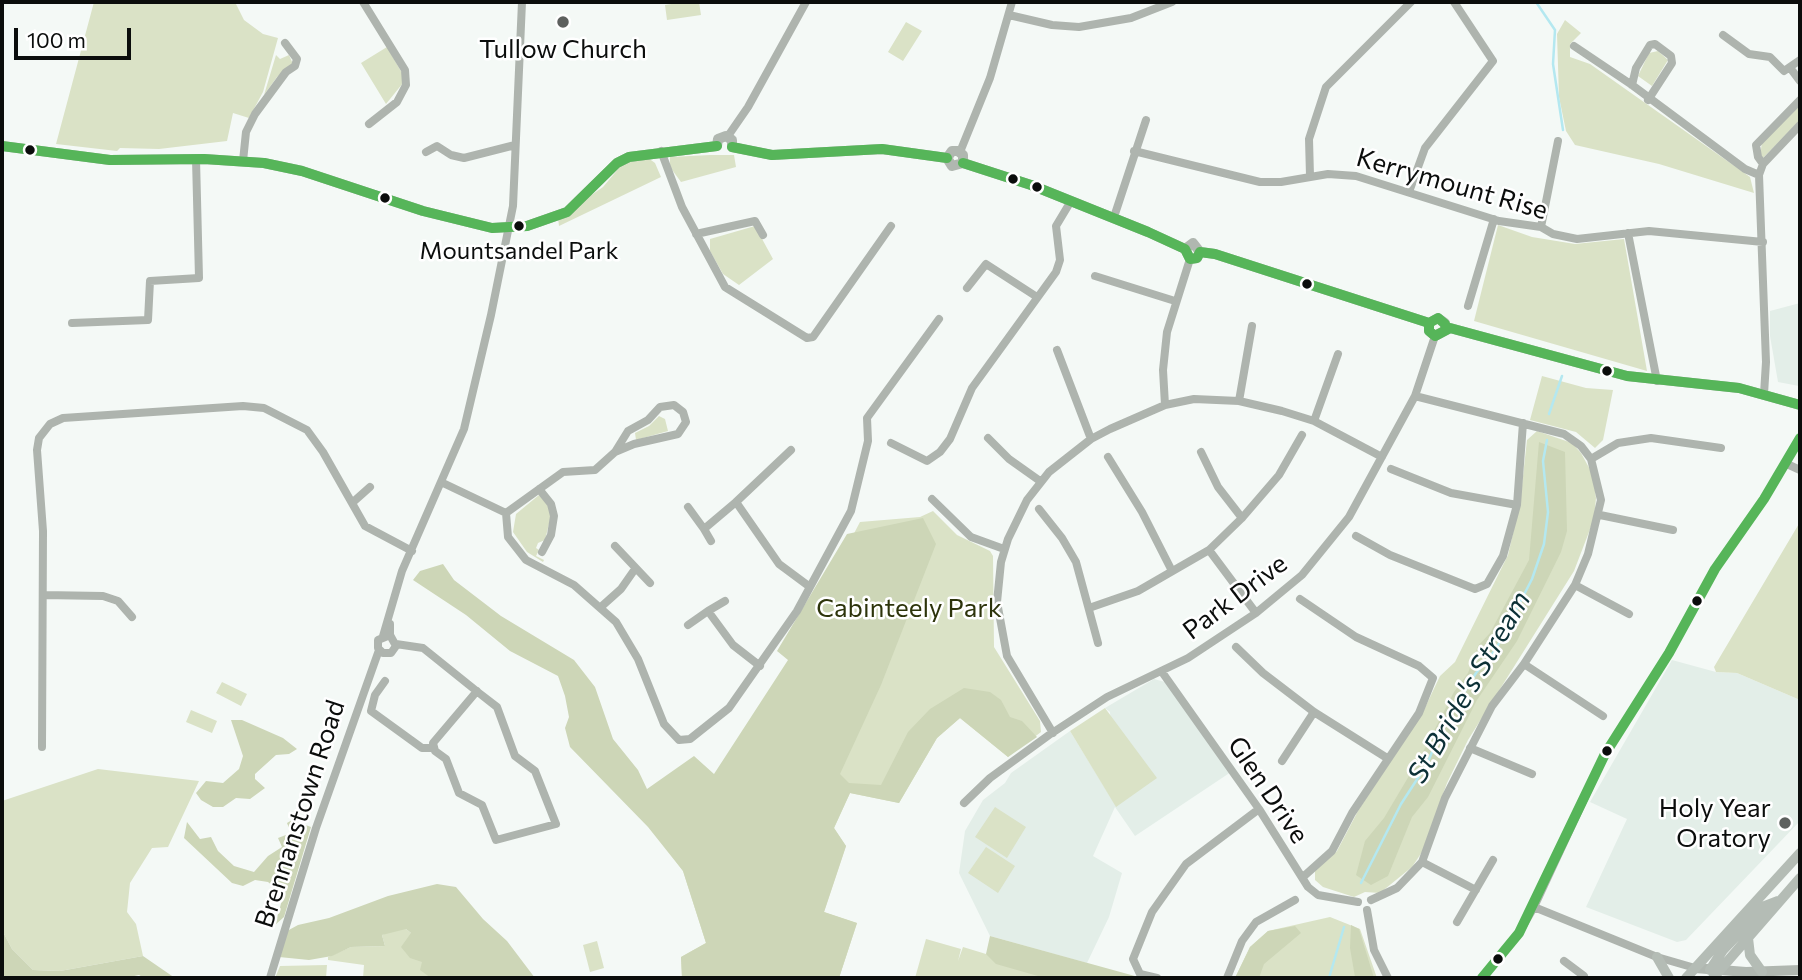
<!DOCTYPE html>
<style>
body{margin:0}
#map{position:relative;width:1802px;height:980px;overflow:hidden;background:#f4f9f6;font-family:Commissioner,sans-serif}
canvas{display:block}
.frame{position:absolute;inset:0;border:4px solid #0b0d0c;pointer-events:none}
.scale{position:absolute;left:14px;top:28px;width:117px;height:32px;box-sizing:border-box;border:4px solid #0b0d0c;border-top:0;padding-left:9px;font-size:21px;line-height:24px;white-space:nowrap;color:#0b0d0c;-webkit-text-stroke:5px #fff;paint-order:stroke}
</style>
<div id="map">
<canvas width="1802" height="980"></canvas>
<div class="frame"></div>
<div class="scale">100 m</div>
</div>
<script>
const ctx = document.querySelector('canvas').getContext('2d');
ctx.lineJoin = 'round';
function fillPath(path, color) {
  ctx.fillStyle = color;
  ctx.fill(path, 'evenodd');
}
function shape(rows) {
  const path = new Path2D();
  for (const r of rows) {
    path.moveTo(r[0], r[1]);
    for (let i = 2; i < r.length; i += 2) path.lineTo(r[i], r[i + 1]);
  }
  return path;
}
function trace(path, color, width, dash) {
  ctx.strokeStyle = color;
  ctx.lineWidth = width;
  ctx.lineCap = dash ? 'butt' : 'round';
  ctx.setLineDash(dash || []);
  ctx.stroke(path);
}
function write(font, color, halo, rows, align = 'center') {
  ctx.font = font + ' Commissioner,sans-serif';
  ctx.lineWidth = 5;
  ctx.setLineDash([]);
  ctx.textBaseline = 'middle';
  ctx.strokeStyle = halo;
  ctx.fillStyle = color;
  for (const [text, x, y, turn = 0] of rows) {
    ctx.save();
    ctx.translate(x, y);
    ctx.rotate((+turn || 0) * Math.PI / 180);
    ctx.textAlign = isNaN(turn) ? turn : align;
    if (halo) ctx.strokeText(text, 0, 0);
    ctx.fillText(text, 0, 0);
    ctx.restore();
  }
}
fillPath(shape([
 [1800,303,1800,385,1799,386,1778,382,1770,336,1770,311],
 [1672,660,1716,672,1737,673,1800,700,1800,821,1686,940,1677,942,1586,907,1627,819,1590,802],
 [1154,679,1165,682,1231,772,1135,836,1115,807,1093,856,1122,873,1109,917,1087,963,990,936,959,873,965,831,983,800,1005,783,1011,773,1070,731,1116,806,1110,712,1105,708]
]), '#e3eee8');
fillPath(shape([
 [94,2,235,2,244,20,263,34,278,38,263,92,249,118,233,113,227,141,159,149,120,148,117,151,56,144],
 [684,2,699,2,701,15,667,20,665,5],
 [1565,20,1581,33,1570,44,1570,57,1590,64,1750,177,1754,193,1659,164,1575,145,1566,131,1559,97,1557,34],
 [906,22,922,31,903,61,888,52],
 [387,47,402,73,403,83,386,104,361,63],
 [1658,51,1668,60,1652,86,1638,76,1649,53],
 [276,55,280,59,289,55,293,64,277,77,264,95],
 [1800,102,1800,120,1763,158,1760,156,1762,142],
 [644,155,655,163,661,177,559,226,558,218,603,187,624,162],
 [710,155,734,155,736,167,681,182,670,167,670,157],
 [1498,225,1532,237,1575,244,1624,239,1647,371,1474,321],
 [755,226,773,259,739,285,723,274,710,251,710,239],
 [1542,376,1586,388,1613,390,1603,440,1595,448,1576,432,1530,420],
 [659,416,665,419,668,431,636,440,635,433,649,426],
 [1537,431,1572,443,1581,453,1593,475,1596,498,1594,519,1574,571,1468,740,1447,783,1422,852,1412,867,1380,893,1365,892,1354,897,1323,887,1315,880,1315,871,1337,851,1359,809,1422,714,1440,676,1455,662,1508,555,1520,503,1527,440],
 [539,495,547,503,551,516,545,540,538,543,536,548,539,550,536,556,544,560,543,562,527,552,513,532,516,514],
 [933,511,957,535,990,551,993,556,994,647,1040,721,1041,732,1008,757,960,718,937,738,899,803,850,793,834,828,846,846,824,912,857,923,839,978,682,978,681,957,706,943,683,871,669,852,742,816,800,636,860,522,920,517],
 [1800,522,1800,700,1737,673,1716,672,1714,667],
 [222,682,247,694,241,706,216,693],
 [1105,708,1157,778,1116,807,1070,731],
 [191,710,217,721,212,733,186,722],
 [98,769,199,781,168,847,152,848,130,883,127,912,136,924,143,956,60,971,33,970,12,949,2,930,2,801],
 [995,807,1026,827,1007,858,975,837],
 [986,847,1015,866,998,893,968,873],
 [1330,917,1360,929,1377,978,1235,978,1250,947,1268,931],
 [394,929,406,929,411,933,431,978,363,978,364,965,328,960,328,957,351,947,385,946,382,935],
 [926,939,961,949,958,961,963,947,986,954,1142,978,915,978],
 [597,941,604,968,590,972,583,945],
 [327,965,326,978,275,978,280,966]
]), '#dae2c6');
fillPath(shape([
 [1539,442,1565,452,1567,531,1561,552,1517,641,1477,700,1428,797,1412,817,1388,876,1371,885,1356,875,1365,841,1384,818,1422,754,1454,692,1468,673,1478,646,1490,633,1529,560],
 [923,518,936,544,881,685,840,774,849,783,881,785,908,732,930,709,964,688,990,692,1001,700,1010,717,1022,721,1037,737,1008,757,960,718,937,738,899,803,850,793,834,828,846,846,824,912,857,923,839,978,682,978,681,957,706,943,683,871,648,827,570,747,565,728,569,717,565,696,558,676,510,651,466,615,413,580,420,571,443,564,454,580,501,616,574,660,595,687,613,739,638,770,647,789,694,756,714,774,788,660,777,651,847,534],
 [231,720,242,720,283,738,297,749,289,754,276,755,255,774,255,779,265,788,250,799,236,798,223,807,213,807,201,800,196,793,206,781,223,783,239,769,243,756],
 [292,820,311,827,284,917,275,925,282,900,279,891,268,882,255,880,243,886,232,883,184,838,187,822,200,839,211,837,218,851,234,866,254,872,268,856,282,847,278,838,291,833,287,823],
 [437,884,456,887,483,919,507,941,535,978,470,976,431,978,420,970,422,962,410,958,401,947,411,933,406,929,382,935,385,946,351,947,332,956,309,960,279,957,287,931,298,925,329,918,388,896],
 [1351,925,1359,929,1374,978,1355,977,1350,948],
 [1295,926,1301,933,1264,964,1259,978,1235,978,1250,947,1268,931],
 [2,930,12,949,33,970,60,971,143,956,175,978,144,978,139,975,125,978,2,978],
 [990,936,1142,978,1045,978,996,964,986,954]
]), '#cdd6b7');
trace(shape([
 [1536,2,1555,30,1553,64,1563,130],
 [1549,414,1562,376],
 [1361,883,1401,804,1427,764,1443,726,1476,673,1496,649,1532,579,1544,544,1548,512,1543,461,1547,440],
 [1329,978,1344,927]
]), '#b4e8f0', 2.5);
trace(shape([
 [363,2,405,70,406,85,397,102,369,124],
 [1009,15,1052,25,1079,27,1131,18,1172,2],
 [1723,35,1749,54,1770,57,1784,71,1800,60],
 [1574,46,1632,85,1745,169,1759,175],
 [1791,69,1800,81],
 [1632,85,1636,68,1650,45,1655,44,1671,56,1672,63,1648,100],
 [728,136,748,107,806,2],
 [661,151,682,207,725,287,807,338,813,337,891,226],
 [1134,151,1260,182,1281,182,1328,174,1356,176,1499,221,1541,227,1553,234,1577,239,1649,231,1763,242],
 [426,152,437,146,451,155,464,158,515,145],
 [960,152,990,78,1012,2],
 [243,161,246,132,255,114,286,72,295,66,297,59,285,43],
 [1763,164,1758,157,1756,145,1800,100],
 [1310,176,1309,139,1326,87,1411,2],
 [1409,192,1425,148,1493,61,1454,2],
 [1114,217,1146,120],
 [1541,227,1558,141],
 [1628,233,1657,381],
 [696,234,755,221,763,235],
 [1095,276,1175,301],
 [967,288,986,264,1037,297],
 [1468,306,1494,219],
 [72,323,148,320,150,281,199,278,196,159],
 [1057,350,1091,439],
 [1764,394,1766,362,1759,175,1763,164,1800,125],
 [1239,401,1252,326],
 [1165,405,1163,370,1167,332,1190,259],
 [1314,421,1338,354],
 [988,438,1009,459,1040,481],
 [891,443,927,461,940,452,950,439,972,388,1056,272,1060,260,1056,226,1071,201],
 [791,450,736,502,779,564,810,587],
 [1201,452,1218,487,1242,518],
 [1108,457,1142,512,1172,571],
 [1591,459,1618,443,1651,438,1721,448],
 [1787,464,1800,470],
 [1391,469,1451,493,1517,505],
 [443,483,506,513],
 [539,489,551,504,554,516,551,535,542,552],
 [932,499,971,537,1004,549],
 [352,503,370,487],
 [688,507,704,529,736,502],
 [1039,509,1062,538,1076,562,1098,643],
 [506,513,508,537,526,560,574,585,616,622,638,659,664,724,679,740,690,739,729,708,797,611,851,511,868,441,867,418,939,319],
 [506,513,563,472,595,470,615,452,634,444,678,434,686,422,683,412,674,405,660,407,648,420,628,431,615,452],
 [1600,515,1673,530],
 [704,529,711,541],
 [1356,536,1390,555,1475,589,1487,584,1503,556,1517,505,1523,423],
 [615,546,650,583],
 [1209,550,1256,613],
 [1575,585,1629,614],
 [43,595,103,596,118,601,132,617],
 [1300,599,1356,637,1419,666,1433,678,1419,713,1352,813,1332,851,1303,877],
 [725,601,708,611,733,645,760,666],
 [602,606,621,589,635,569],
 [1089,608,1138,591,1209,550,1242,518,1279,475,1302,435],
 [390,624,390,635,396,646,391,653,383,653,378,648,378,640,390,635],
 [688,625,708,611],
 [383,636,402,571,464,429,491,315,513,206,522,2],
 [396,644,423,648,428,652,479,693,497,707,515,756,535,771,556,824,496,840,482,805,459,793,446,759,435,751,433,743,477,691],
 [1236,647,1263,673,1314,712,1387,758],
 [1524,664,1603,716],
 [1162,672,1259,809,1308,887,1318,895,1358,902],
 [385,681,375,695,371,711,422,748,433,748],
 [1053,733,1007,656,997,602,1001,562,1008,539,1027,500,1049,472,1091,439,1110,429,1165,405,1194,399,1239,401,1282,411,1314,421,1382,457],
 [42,747,43,531,37,450,39,438,50,424,63,418,243,406,264,408,307,430,323,452,365,526,412,551],
 [1470,748,1532,774],
 [1282,761,1314,712],
 [964,803,990,778,1049,735,1107,697,1188,658,1256,613,1302,575,1349,517,1415,396,1435,336],
 [1422,862,1476,890],
 [1371,900,1397,888,1422,862,1445,798,1492,706,1524,664,1575,585,1588,554,1601,500,1591,459,1581,446,1564,434,1415,396],
 [1534,907,1657,957,1695,968],
 [1367,910,1374,950,1388,978],
 [1457,922,1493,860],
 [1564,961,1584,976,1583,978],
 [270,978,316,828,379,650],
 [1157,978,1140,974,1133,959,1152,912,1186,864,1259,809],
 [1227,978,1242,941,1256,922,1295,900],
 [1482,978,1519,933,1534,907,1605,754,1669,653,1715,569,1764,499,1800,438]
]), '#aeb4ae', 8);
trace(shape([
 [2,146,110,160,204,159,264,163,302,171,423,211,492,228,527,226,567,212,617,163,629,157,717,146],
 [717,146,718,139,726,136,732,140,732,147],
 [732,147,772,155,882,149,947,158],
 [947,158,952,151,958,151,963,155,963,163],
 [947,158,952,166,963,163],
 [963,163,1031,185,1148,232,1185,249,1190,259,1197,258,1200,252],
 [1185,249,1193,243,1200,252],
 [1200,252,1215,254,1429,323,1438,318,1445,323,1445,329],
 [1429,323,1429,331,1435,336,1450,328,1627,376,1739,388,1800,405],
 [1695,968,1746,972,1800,970]
]), '#b0b7b0', 10);
trace(shape([
 [1748,938,1750,955,1762,972],
 [1657,957,1669,978],
 [1710,970,1723,950,1765,906,1778,901],
 [1686,978,1800,853],
 [1713,978,1800,878]
]), '#b4bcb5', 10);
trace(shape([
 [2,146,110,160,204,159,264,163,302,171,423,211,492,228,527,226,567,212,617,163,629,157,717,146],
 [732,147,772,155,882,149,947,158],
 [963,163,1031,185,1148,232,1185,249,1190,259,1197,258,1200,252],
 [1200,252,1215,254,1429,323,1438,318,1445,324],
 [1429,323,1429,331,1435,336,1450,328,1627,376,1739,388,1800,405],
 [1482,978,1519,933,1605,754,1669,653,1715,569,1764,499,1800,438]
]), '#56b559', 10);
for (const [x, y, r, color] of [
 [563,22,7,"#5d605e"],
 [30,150,6,"#0b0d0c"],
 [1013,179,6,"#0b0d0c"],
 [1037,187,6,"#0b0d0c"],
 [385,198,6,"#0b0d0c"],
 [519,226,6,"#0b0d0c"],
 [1307,284,6,"#0b0d0c"],
 [1607,371,6,"#0b0d0c"],
 [1697,601,6,"#0b0d0c"],
 [1607,751,6,"#0b0d0c"],
 [1785,823,7,"#5d605e"],
 [1498,959,6,"#0b0d0c"]
]) {
  const dot = new Path2D();
  dot.arc(x, y, r, 0, 2 * Math.PI);
  ctx.fillStyle = color;
  ctx.fill(dot);
  trace(dot, '#fff', 2.5);
}
write('24px', '#0b0d0c', '#fff', [
 ["Mountsandel Park",519,251]
]);
write('26px', '#0b0d0c', '#fff', [
 ["Tullow Church",563,49],
 ["Holy Year",1771,808,"right"],
 ["Oratory",1771,838,"right"]
]);
write('26px', '#0b0d0c', '#fff', [
 ["Kerrymount Rise",1452,184,16],
 ["Park Drive",1235,597,-37],
 ["Glen Drive",1268,790,56],
 ["Brennanstown Road",300,814,-72]
]);
write('26px', '#2d340b', '#fff', [
 ["Cabinteely Park",909,608]
]);
write('italic 28px', '#0c3036', '#fff', [
 ["St Bride's Stream",1469,687,-60]
]);
</script>
